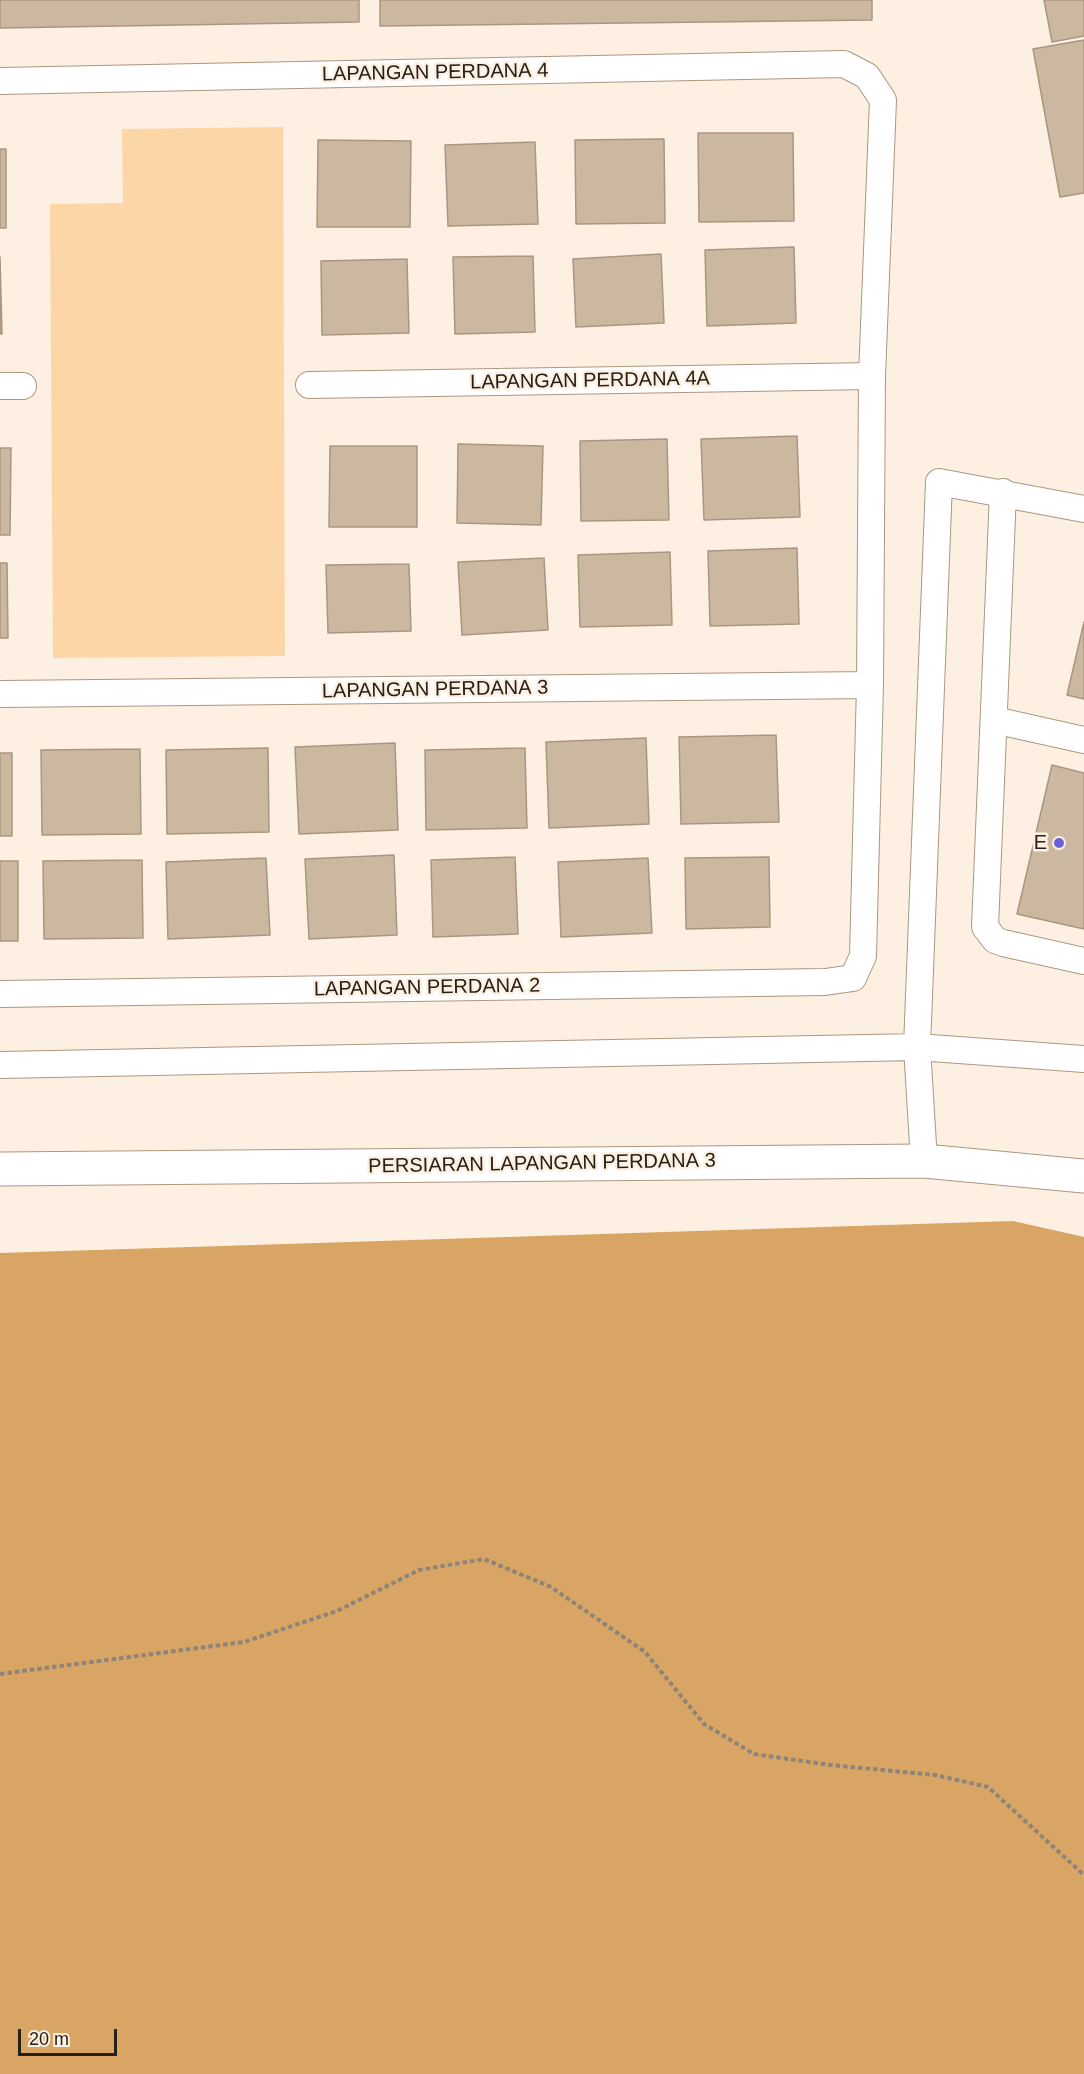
<!DOCTYPE html>
<style>
body{margin:0}
#map{position:relative;width:1084px;height:2074px;overflow:hidden;background:#fdf0e2;font-family:Helvetica,sans-serif}
canvas{display:block}
.scale{position:absolute;left:18px;top:2029px;width:99px;height:27px;box-sizing:border-box;border:3px solid #272017;border-top:0;padding-left:8px;font-size:18px;line-height:21px;white-space:nowrap;color:#272017;-webkit-text-stroke:4px #fdf0e2;paint-order:stroke}
</style>
<div id="map">
<canvas width="1084" height="2074"></canvas>
<div class="scale">20 m</div>
</div>
<script>
const ctx = document.querySelector('canvas').getContext('2d');
ctx.lineJoin = 'round';
function fillPath(path, color) {
  ctx.fillStyle = color;
  ctx.fill(path, 'evenodd');
}
function shape(rows) {
  const path = new Path2D();
  for (const r of rows) {
    path.moveTo(r[0], r[1]);
    for (let i = 2; i < r.length; i += 2) path.lineTo(r[i], r[i + 1]);
  }
  return path;
}
function trace(path, color, width, dash) {
  ctx.strokeStyle = color;
  ctx.lineWidth = width;
  ctx.lineCap = dash ? 'butt' : 'round';
  ctx.setLineDash(dash || []);
  ctx.stroke(path);
}
function write(font, color, halo, rows, align = 'center') {
  ctx.font = font + ' Helvetica,sans-serif';
  ctx.lineWidth = 5;
  ctx.setLineDash([]);
  ctx.textBaseline = 'middle';
  ctx.strokeStyle = halo;
  ctx.fillStyle = color;
  for (const [text, x, y, turn = 0] of rows) {
    ctx.save();
    ctx.translate(x, y);
    ctx.rotate((+turn || 0) * Math.PI / 180);
    ctx.textAlign = isNaN(turn) ? turn : align;
    if (halo) ctx.strokeText(text, 0, 0);
    ctx.fillText(text, 0, 0);
    ctx.restore();
  }
}
fillPath(shape([
 [283,127,285,656,53,658,50,204,123,203,122,129]
]), '#fdd6a8');
fillPath(shape([
 [1013,1221,1084,1237,1084,2074,0,2074,0,1253]
]), '#d9a565');
const building = shape([
 [0,0,359,0,359,22,0,28,0,0],
 [380,0,872,0,872,20,380,26,380,0],
 [1044,0,1084,0,1084,36,1052,42,1044,0],
 [1084,40,1084,193,1060,197,1033,49,1084,40],
 [698,133,793,133,794,221,699,222,698,133],
 [664,139,665,223,576,224,575,140,664,139],
 [318,140,411,141,410,227,317,227,318,140],
 [535,142,538,224,448,226,445,145,535,142],
 [0,149,6,149,6,228,0,228,0,149],
 [794,247,796,323,707,326,705,250,794,247],
 [661,254,664,323,576,327,573,259,661,254],
 [533,256,535,332,455,334,453,257,533,256],
 [0,257,2,334,0,334,0,257],
 [407,259,409,333,322,335,321,261,407,259],
 [797,436,800,517,704,520,701,439,797,436],
 [667,439,669,520,581,521,580,441,667,439],
 [458,444,543,446,541,525,457,523,458,444],
 [330,446,417,446,417,527,329,527,330,446],
 [0,448,11,448,10,535,0,535,0,448],
 [797,548,799,624,710,626,708,551,797,548],
 [670,552,672,625,580,627,578,555,670,552],
 [544,558,548,630,462,635,458,562,544,558],
 [0,563,7,563,8,638,0,638,0,563],
 [409,564,411,631,328,633,326,565,409,564],
 [1084,622,1084,699,1067,695,1084,622],
 [776,735,779,822,681,824,679,737,776,735],
 [646,738,649,824,549,828,546,742,646,738],
 [395,743,398,830,299,834,295,747,395,743],
 [268,748,269,832,167,834,166,750,268,748],
 [525,748,527,828,426,830,425,750,525,748],
 [140,749,141,834,42,835,41,750,140,749],
 [0,753,12,753,12,836,0,836,0,753],
 [1052,765,1084,773,1084,929,1017,914,1052,765],
 [394,855,397,935,309,939,305,859,394,855],
 [515,857,518,934,433,937,431,860,515,857],
 [769,857,770,927,686,929,685,858,769,857],
 [266,858,270,935,168,939,166,862,266,858],
 [648,858,652,933,561,937,558,862,648,858],
 [142,860,143,938,44,939,43,861,142,860],
 [0,861,18,861,18,941,0,941,0,861]
]);
fillPath(building, '#ccb8a0');
trace(building, '#aa967f', 1.5);
const minor = shape([
 [0,81,844,64,867,76,883,100,872,376,870,685,863,956,853,978,825,982,0,994],
 [309,385,872,376],
 [0,386,23,386],
 [1003,492,985,927,995,940,1003,943,1084,961],
 [0,694,870,685],
 [994,720,1084,740],
 [0,1065,917,1047,1084,1059],
 [924,1161,917,1047,939,482,1084,509]
]);
const tertiary = shape([
 [0,1169,924,1161,1084,1176]
]);
trace(minor, '#ab9780', 28);
trace(tertiary, '#ab9780', 35);
trace(shape([
 [0,1674,244,1642,337,1611,419,1570,484,1559,551,1587,645,1652,704,1724,754,1754,830,1765,935,1775,988,1787,1084,1875]
]), '#8e8479', 4, [4.5, 3]);
trace(minor, '#fff', 26);
trace(tertiary, '#fff', 33);
for (const [x, y, r, color] of [
 [1059,843,6,"#6761da"]
]) {
  const dot = new Path2D();
  dot.arc(x, y, r, 0, 2 * Math.PI);
  ctx.fillStyle = color;
  ctx.fill(dot);
  trace(dot, '#fdf0e2', 2);
}
write('20px', '#272017', '#fdf0e2', [
 ["LAPANGAN PERDANA 4",435,73,-1],
 ["LAPANGAN PERDANA 4A",590,381,-1],
 ["LAPANGAN PERDANA 3",435,690,-1],
 ["LAPANGAN PERDANA 2",427,988,-1],
 ["PERSIARAN LAPANGAN PERDANA 3",542,1164,-1]
]);
write('20px', '#272017', '#fdf0e2', [
 ["E",1047,843]
], 'right');
</script>
